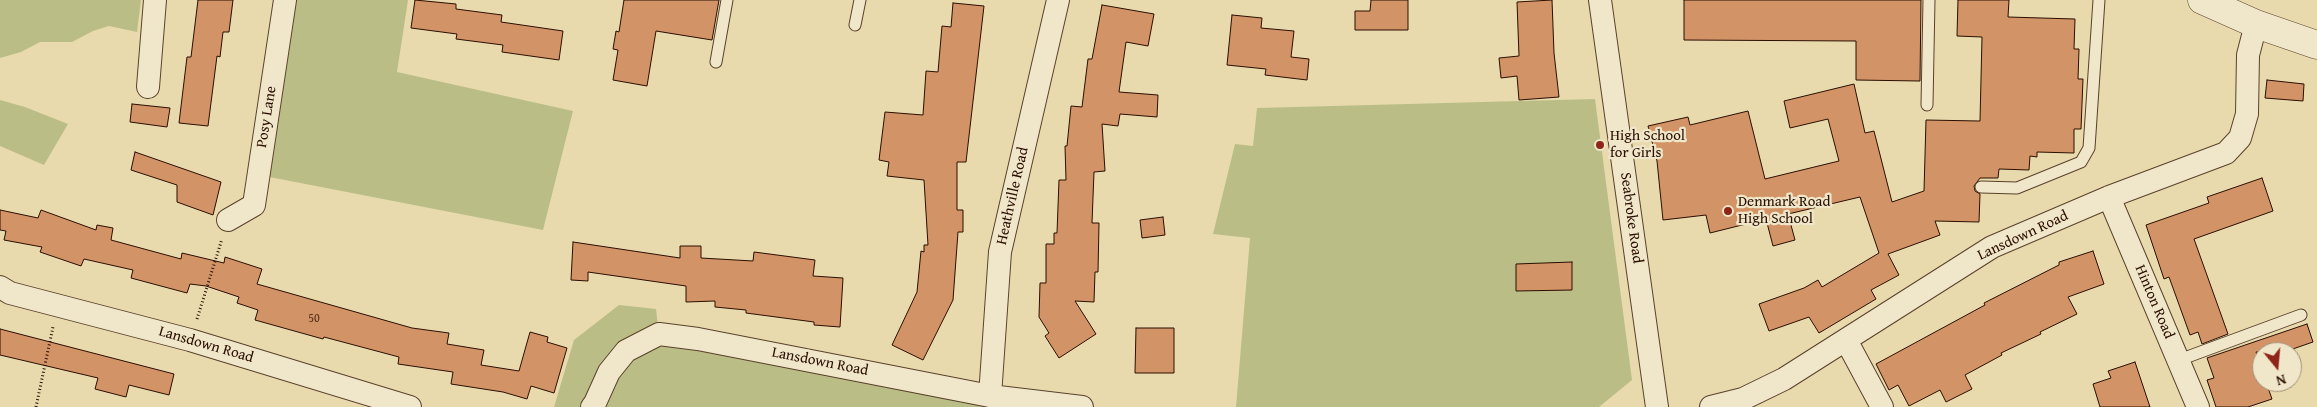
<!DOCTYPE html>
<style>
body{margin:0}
#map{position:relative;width:2317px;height:407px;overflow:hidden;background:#e8daad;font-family:"Gentium Book Plus",serif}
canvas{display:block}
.north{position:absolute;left:2252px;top:342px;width:50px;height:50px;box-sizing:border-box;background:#f0e7ca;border:1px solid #a19079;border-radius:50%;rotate:163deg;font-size:14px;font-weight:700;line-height:20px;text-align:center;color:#2a0e00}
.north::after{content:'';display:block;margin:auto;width:18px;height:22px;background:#8f2418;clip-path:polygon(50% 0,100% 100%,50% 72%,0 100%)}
</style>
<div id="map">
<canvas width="2317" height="407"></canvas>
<div class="north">N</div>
</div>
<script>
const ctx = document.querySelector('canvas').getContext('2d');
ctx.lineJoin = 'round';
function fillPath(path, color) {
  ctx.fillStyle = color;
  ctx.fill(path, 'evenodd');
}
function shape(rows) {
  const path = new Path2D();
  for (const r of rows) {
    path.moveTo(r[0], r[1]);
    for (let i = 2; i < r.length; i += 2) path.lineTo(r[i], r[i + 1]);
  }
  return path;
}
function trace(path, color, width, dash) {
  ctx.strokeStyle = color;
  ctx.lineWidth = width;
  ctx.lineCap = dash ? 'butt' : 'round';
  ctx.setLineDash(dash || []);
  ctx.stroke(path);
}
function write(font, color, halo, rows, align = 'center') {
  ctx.font = font + ' "Gentium Book Plus",serif';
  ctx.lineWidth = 4.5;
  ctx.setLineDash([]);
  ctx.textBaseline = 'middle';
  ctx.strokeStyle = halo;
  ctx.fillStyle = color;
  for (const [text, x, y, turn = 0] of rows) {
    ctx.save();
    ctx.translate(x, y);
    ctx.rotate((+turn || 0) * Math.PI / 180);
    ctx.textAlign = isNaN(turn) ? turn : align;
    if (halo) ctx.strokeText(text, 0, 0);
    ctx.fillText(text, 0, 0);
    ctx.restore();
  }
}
fillPath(shape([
 [0,0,141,0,137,32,109,26,93,31,72,42,40,42,21,52,0,58],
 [285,0,408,0,397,72,573,111,543,230,259,175],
 [1595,99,1632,380,1599,407,1236,407,1250,238,1213,234,1235,144,1253,146,1257,108],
 [0,100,25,107,68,124,44,165,0,146],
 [619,305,656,309,659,334,1082,407,554,407,574,340]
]), '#babe86');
const building = shape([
 [198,0,233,0,229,32,223,32,220,57,217,56,208,126,179,123,187,57,191,57,198,0],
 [415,0,456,4,456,9,502,15,501,22,563,31,559,60,502,52,503,45,456,39,457,34,411,28,415,0],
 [624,0,719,0,712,40,656,31,647,86,613,80,618,50,613,49,616,31,619,32,624,0],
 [1371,0,1408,0,1408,30,1355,30,1355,11,1370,11,1371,0],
 [1552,0,1554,53,1559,97,1519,100,1517,76,1501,78,1499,58,1519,56,1517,2,1552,0],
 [1684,0,1921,0,1920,81,1856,80,1856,41,1684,40,1684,0],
 [1958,0,2009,0,2008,17,2075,19,2074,49,2079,49,2078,79,2083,79,2081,129,2074,129,2074,153,2037,152,2037,157,2030,156,2029,170,1999,169,1998,178,1980,178,1974,186,1975,191,1980,194,1979,222,1935,221,1940,235,1888,254,1899,275,1871,290,1876,299,1819,333,1809,317,1769,331,1759,304,1804,288,1818,280,1822,287,1879,253,1860,197,1788,214,1795,240,1773,246,1766,219,1710,233,1706,215,1663,220,1657,161,1648,126,1688,117,1690,125,1748,111,1765,179,1839,161,1828,119,1790,128,1784,101,1854,84,1865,133,1874,131,1892,202,1924,191,1926,120,1980,121,1982,37,1957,36,1958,0],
 [953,3,984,6,966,162,957,162,957,210,963,210,963,232,958,232,953,300,923,360,892,345,917,292,921,251,924,252,924,245,928,245,924,180,887,176,889,162,879,160,885,112,923,115,926,71,938,72,942,26,951,27,953,3],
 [1102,5,1154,14,1148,46,1126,42,1119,92,1158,95,1157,117,1120,114,1118,126,1102,124,1105,171,1094,172,1092,223,1099,223,1098,272,1095,272,1094,302,1075,301,1096,334,1059,358,1045,336,1049,333,1039,317,1040,283,1046,283,1046,244,1054,244,1054,233,1057,233,1059,180,1066,180,1065,146,1067,146,1071,106,1082,107,1088,59,1092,59,1102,5],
 [1232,15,1262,18,1261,28,1294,31,1291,57,1309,59,1307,80,1265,75,1266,69,1227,65,1232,15],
 [2267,80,2304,84,2303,101,2265,98,2267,80],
 [132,104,170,108,167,127,130,122,132,104],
 [135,152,221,182,213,215,177,202,177,185,131,170,135,152],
 [2262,178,2273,211,2194,239,2228,334,2202,344,2198,332,2190,335,2169,277,2164,279,2146,225,2209,203,2207,197,2262,178],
 [0,210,38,218,41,210,96,230,97,225,113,228,111,240,181,259,182,253,224,263,225,257,262,269,257,284,412,328,449,333,447,344,484,350,481,365,519,371,530,332,548,337,547,342,567,348,554,393,531,386,527,399,503,392,451,384,453,372,398,364,399,357,324,337,323,339,255,320,258,310,237,303,239,297,206,286,190,284,187,293,131,278,133,270,84,259,81,266,40,252,42,247,4,240,6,231,0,230,0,210],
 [1163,217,1165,235,1142,238,1140,220,1163,217],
 [573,242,680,258,680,246,701,246,701,258,753,261,754,252,815,260,813,276,843,278,840,327,814,325,814,322,746,313,746,310,715,307,715,301,686,302,686,286,588,272,588,281,571,280,573,242],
 [2093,251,2104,284,2068,297,2077,314,2040,332,2041,334,2001,353,2002,355,1965,375,1972,389,1946,402,1940,390,1909,406,1898,385,1889,390,1876,364,1985,305,1984,303,2059,265,2059,262,2093,251],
 [1572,262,1572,290,1516,291,1516,264,1572,262],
 [2307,324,2313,342,2284,352,2256,352,2262,369,2262,382,2266,382,2272,399,2248,407,2216,407,2207,380,2214,378,2207,358,2307,324],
 [1136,328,1174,328,1174,373,1135,373,1136,328],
 [0,329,174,374,169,395,129,385,126,397,95,389,98,378,0,355,0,329],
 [2135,362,2150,407,2100,407,2093,384,2111,378,2108,371,2135,362]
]);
fillPath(building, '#d29366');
trace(building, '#2a0e00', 1);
const service = shape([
 [855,25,860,0],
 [716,62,727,0],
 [1927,105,1929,0],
 [1981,187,2017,188,2081,162,2089,148,2099,0],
 [2179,360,2301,315]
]);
const minor = shape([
 [1600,0,1657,407],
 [148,87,155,0],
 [2109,197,2198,407],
 [228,220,254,205,285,0],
 [0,287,10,293,190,340,410,407],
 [1846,340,1882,407],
 [990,396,1000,252,1058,0],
 [592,407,595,403,609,372,626,351,659,334,698,339,990,396,1082,407],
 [1711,407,1743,399,1784,379,1992,247,2109,197,2226,153,2240,138,2247,114,2248,55,2256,24]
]);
const tertiary = shape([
 [2202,0,2256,24,2317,45]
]);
trace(service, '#5a412b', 13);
trace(minor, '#5a412b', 24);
trace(tertiary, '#5a412b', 29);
trace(shape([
 [197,319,222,239],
 [36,407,53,327]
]), '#2a0e00', 3, [1, 2.5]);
trace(service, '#f0e7ca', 11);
trace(minor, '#f0e7ca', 22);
trace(tertiary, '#f0e7ca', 28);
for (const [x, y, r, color] of [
 [1600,145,5,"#8f2418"],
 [1728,211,5,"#8f2418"]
]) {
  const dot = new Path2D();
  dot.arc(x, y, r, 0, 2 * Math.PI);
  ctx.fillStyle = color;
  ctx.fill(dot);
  trace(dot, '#f0e7ca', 2);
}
write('12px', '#542f1a', null, [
 ["50",314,319]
]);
write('15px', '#2a0e00', '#f0e7ca', [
 ["Posy Lane",267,117,-81],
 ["Heathville Road",1013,196,-77],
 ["Seabroke Road",1631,218,82],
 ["Lansdown Road",2023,236,-25],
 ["Hinton Road",2154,302,67],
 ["Lansdown Road",206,345,16],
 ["Lansdown Road",820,362,11]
]);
write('15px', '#2a0e00', '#f0e7ca', [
 ["High School",1610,136],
 ["for Girls",1610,153],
 ["Denmark Road",1738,202],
 ["High School",1738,219]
], 'left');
</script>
